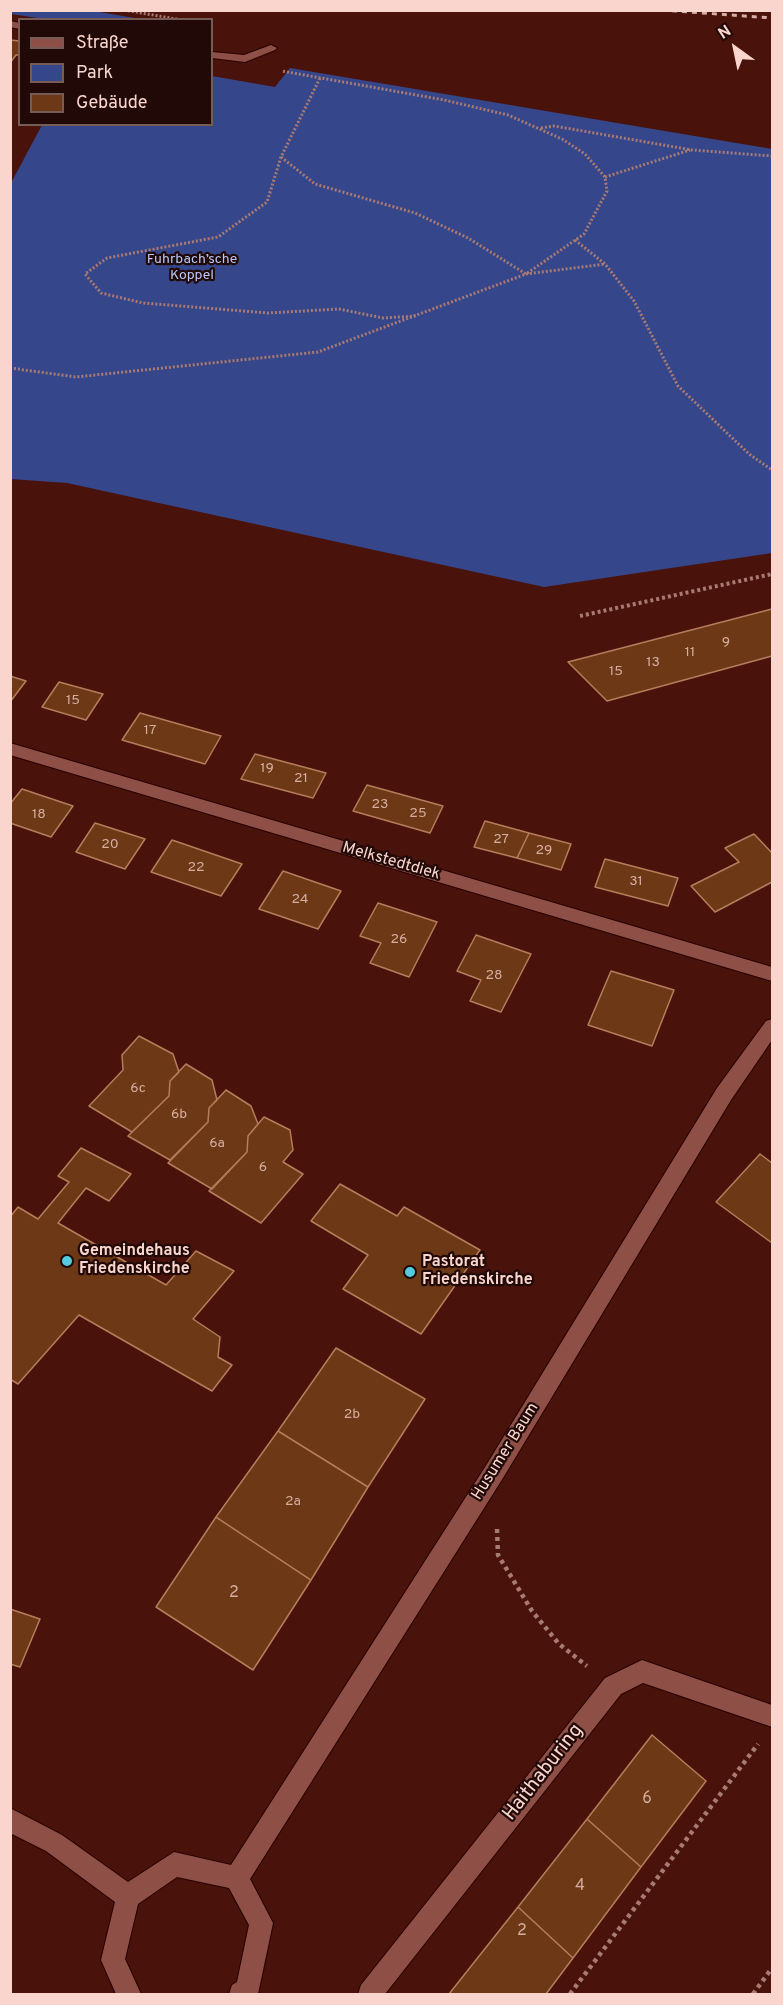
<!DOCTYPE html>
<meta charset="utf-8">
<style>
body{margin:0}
#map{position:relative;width:783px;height:2005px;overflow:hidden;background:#49120b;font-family:Overpass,sans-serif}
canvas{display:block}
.frame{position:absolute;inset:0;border:12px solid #fad5ce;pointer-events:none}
.legend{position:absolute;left:18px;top:18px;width:195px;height:108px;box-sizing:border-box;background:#200906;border:2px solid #775b56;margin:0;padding:8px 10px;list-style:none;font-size:18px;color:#fad5ce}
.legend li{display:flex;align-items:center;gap:12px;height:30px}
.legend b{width:30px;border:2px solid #775b56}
.north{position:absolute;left:705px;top:18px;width:60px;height:60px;-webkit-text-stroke:4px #200906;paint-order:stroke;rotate:327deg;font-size:16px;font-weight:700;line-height:24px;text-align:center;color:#fad5ce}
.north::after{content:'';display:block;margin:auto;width:21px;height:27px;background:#fad5ce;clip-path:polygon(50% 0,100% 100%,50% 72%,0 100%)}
</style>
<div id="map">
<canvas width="783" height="2005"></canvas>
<div class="frame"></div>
<ul class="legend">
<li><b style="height:8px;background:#8e5046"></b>Straße</li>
<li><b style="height:16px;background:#36468a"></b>Park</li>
<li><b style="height:16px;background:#6c3815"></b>Gebäude</li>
</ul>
<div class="north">N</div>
</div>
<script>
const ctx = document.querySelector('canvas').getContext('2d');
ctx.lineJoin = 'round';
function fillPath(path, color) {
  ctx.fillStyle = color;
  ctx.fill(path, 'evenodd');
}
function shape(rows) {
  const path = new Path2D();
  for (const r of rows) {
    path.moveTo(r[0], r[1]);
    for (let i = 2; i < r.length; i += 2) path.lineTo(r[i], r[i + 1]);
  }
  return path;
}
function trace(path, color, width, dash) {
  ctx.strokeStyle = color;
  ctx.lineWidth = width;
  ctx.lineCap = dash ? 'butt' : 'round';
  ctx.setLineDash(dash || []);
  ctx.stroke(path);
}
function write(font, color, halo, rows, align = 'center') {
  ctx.font = font + ' Overpass,sans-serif';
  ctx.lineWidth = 4.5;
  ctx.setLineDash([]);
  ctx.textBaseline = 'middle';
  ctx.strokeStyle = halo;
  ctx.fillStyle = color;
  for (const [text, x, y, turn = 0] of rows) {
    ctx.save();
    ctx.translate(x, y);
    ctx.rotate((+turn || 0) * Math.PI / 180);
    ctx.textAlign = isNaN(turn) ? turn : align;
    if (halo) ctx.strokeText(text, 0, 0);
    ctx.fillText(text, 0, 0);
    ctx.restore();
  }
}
fillPath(shape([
 [10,11,94,11,140,19,44,19,11,14],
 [290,68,772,149,772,553,544,587,67,483,11,479,11,183,42,125,212,124,212,76,275,87]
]), '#36468a');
const building = shape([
 [10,40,20,41,20,55,16,55,10,63,10,40],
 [772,609,772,656,607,701,568,662,772,609],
 [10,676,26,681,10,702,10,676],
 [59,682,103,694,86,720,42,707,59,682],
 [140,713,221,736,205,764,122,740,140,713],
 [255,754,326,773,313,798,241,779,255,754],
 [367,785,443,806,430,833,353,811,367,785],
 [22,789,73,806,51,837,10,823,10,804,22,789],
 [485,821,529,833,517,858,474,847,485,821],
 [95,823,145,839,125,869,76,852,95,823],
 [529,833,571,844,561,870,517,858,529,833],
 [754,834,772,853,772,882,715,912,691,886,739,862,725,848,754,834],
 [172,840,242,864,221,896,151,872,172,840],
 [605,859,678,878,668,906,595,887,605,859],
 [283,871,341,891,318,929,259,909,283,871],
 [378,903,437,922,409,977,370,963,381,943,360,936,378,903],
 [476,935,531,954,501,1012,470,1001,481,980,457,971,476,935],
 [611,971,674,990,652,1046,588,1025,611,971],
 [139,1036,173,1054,179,1072,170,1081,169,1096,132,1132,89,1106,123,1070,122,1055,139,1036],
 [186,1064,212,1080,217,1100,209,1108,208,1122,170,1160,128,1136,169,1096,170,1081,186,1064],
 [226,1090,251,1106,258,1124,248,1136,247,1152,212,1189,168,1163,208,1122,209,1108,226,1090],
 [264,1117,290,1130,293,1150,283,1162,303,1174,261,1223,209,1191,247,1152,248,1136,264,1117],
 [81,1148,131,1174,109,1201,86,1188,58,1223,166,1285,196,1251,234,1271,193,1319,220,1337,218,1357,232,1365,212,1391,79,1315,18,1384,10,1379,10,1217,18,1207,38,1219,69,1182,58,1176,81,1148],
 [760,1154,772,1163,772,1243,716,1202,760,1154],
 [340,1184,397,1216,404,1207,480,1250,421,1334,343,1289,368,1255,311,1221,340,1184],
 [336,1348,425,1399,368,1487,278,1431,336,1348],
 [278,1431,368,1487,311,1580,216,1517,278,1431],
 [216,1517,311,1580,253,1670,156,1607,216,1517],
 [10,1609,40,1619,20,1667,10,1664,10,1609],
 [652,1735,706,1781,641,1867,587,1819,652,1735],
 [587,1819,641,1867,573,1958,518,1907,587,1819],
 [518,1907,573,1958,546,1994,449,1994,518,1907]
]);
fillPath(building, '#6c3815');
trace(building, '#b67d5c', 1.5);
const minor = shape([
 [10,21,20,23,20,29,10,27,10,21],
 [271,45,277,48,275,50,245,62,212,58,212,52,244,55,271,45],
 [10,743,772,967,772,981,10,755,10,743],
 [772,1019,772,1040,731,1100,503,1478,250,1879,273,1923,258,1994,229,1994,232,1985,237,1982,249,1925,229,1888,177,1877,138,1904,125,1959,141,1994,116,1994,101,1960,115,1902,46,1851,10,1833,10,1808,62,1835,128,1882,174,1852,231,1865,487,1464,717,1088,766,1021,772,1019],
 [642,1660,772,1705,772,1727,643,1683,621,1694,385,1994,358,1994,361,1985,605,1678,642,1660]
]);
trace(minor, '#280100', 2);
trace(shape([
 [124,10,182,20],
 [320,78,281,157,267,202,218,237,107,258,85,274,101,293,143,303,268,313,339,309,383,318,417,316],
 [541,128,554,126,692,150,772,156],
 [281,157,315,184,415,213,468,238,526,274,584,234,607,191,605,177,585,154,562,139,508,115,444,100,282,71],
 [605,177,690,150],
 [575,240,605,264,634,301,678,386,749,454,772,470],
 [10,368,76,377,318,352,526,274,605,264]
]), '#a77a73', 3, [2, 2]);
trace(shape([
 [580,616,772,574]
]), '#a77a73', 4, [3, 3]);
trace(shape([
 [497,1529,498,1555,532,1611,559,1644,587,1666],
 [570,1994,758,1744],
 [753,1994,772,1968]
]), '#a77a73', 4.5, [4, 4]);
fillPath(minor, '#8e5046');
trace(shape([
 [662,10,772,18]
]), '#d7afa8', 3, [5, 5]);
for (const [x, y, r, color] of [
 [67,1261,6,"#54cade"],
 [410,1272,6,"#54cade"]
]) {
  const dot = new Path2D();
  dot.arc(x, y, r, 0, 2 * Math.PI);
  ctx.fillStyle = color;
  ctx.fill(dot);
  trace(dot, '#200906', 2);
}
write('14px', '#b9c9fa', '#200906', [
 ["Fuhrbach’sche",192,260],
 ["Koppel",192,276]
]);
write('14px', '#d6aea0', null, [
 ["9",726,643],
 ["11",690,653],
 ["13",653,663],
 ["15",616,672],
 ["15",73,701],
 ["17",150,731],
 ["19",267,769],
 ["21",301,779],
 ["23",380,805],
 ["25",418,814],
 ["18",39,815],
 ["27",501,840],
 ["20",110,845],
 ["29",544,851],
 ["22",196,868],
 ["31",636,882],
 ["24",300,900],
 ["26",399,940],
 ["28",494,976],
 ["6c",138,1089],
 ["6b",179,1115],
 ["6a",217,1144],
 ["6",263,1168],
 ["2b",352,1415],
 ["2a",293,1502]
]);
write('16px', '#fad5ce', '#200906', [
 ["Melkstedtdiek",391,862,16],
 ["Husumer Baum",506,1452,-58]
]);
write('bold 16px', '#fad5ce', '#200906', [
 ["Gemeindehaus",79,1252],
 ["Friedenskirche",79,1270],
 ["Pastorat",422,1263],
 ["Friedenskirche",422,1281]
], 'left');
write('16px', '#d6aea0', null, [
 ["2",234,1594],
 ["6",647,1800],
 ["4",580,1887],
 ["2",522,1932]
]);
write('20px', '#fad5ce', '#200906', [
 ["Haithaburing",544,1773,-52]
]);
</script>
